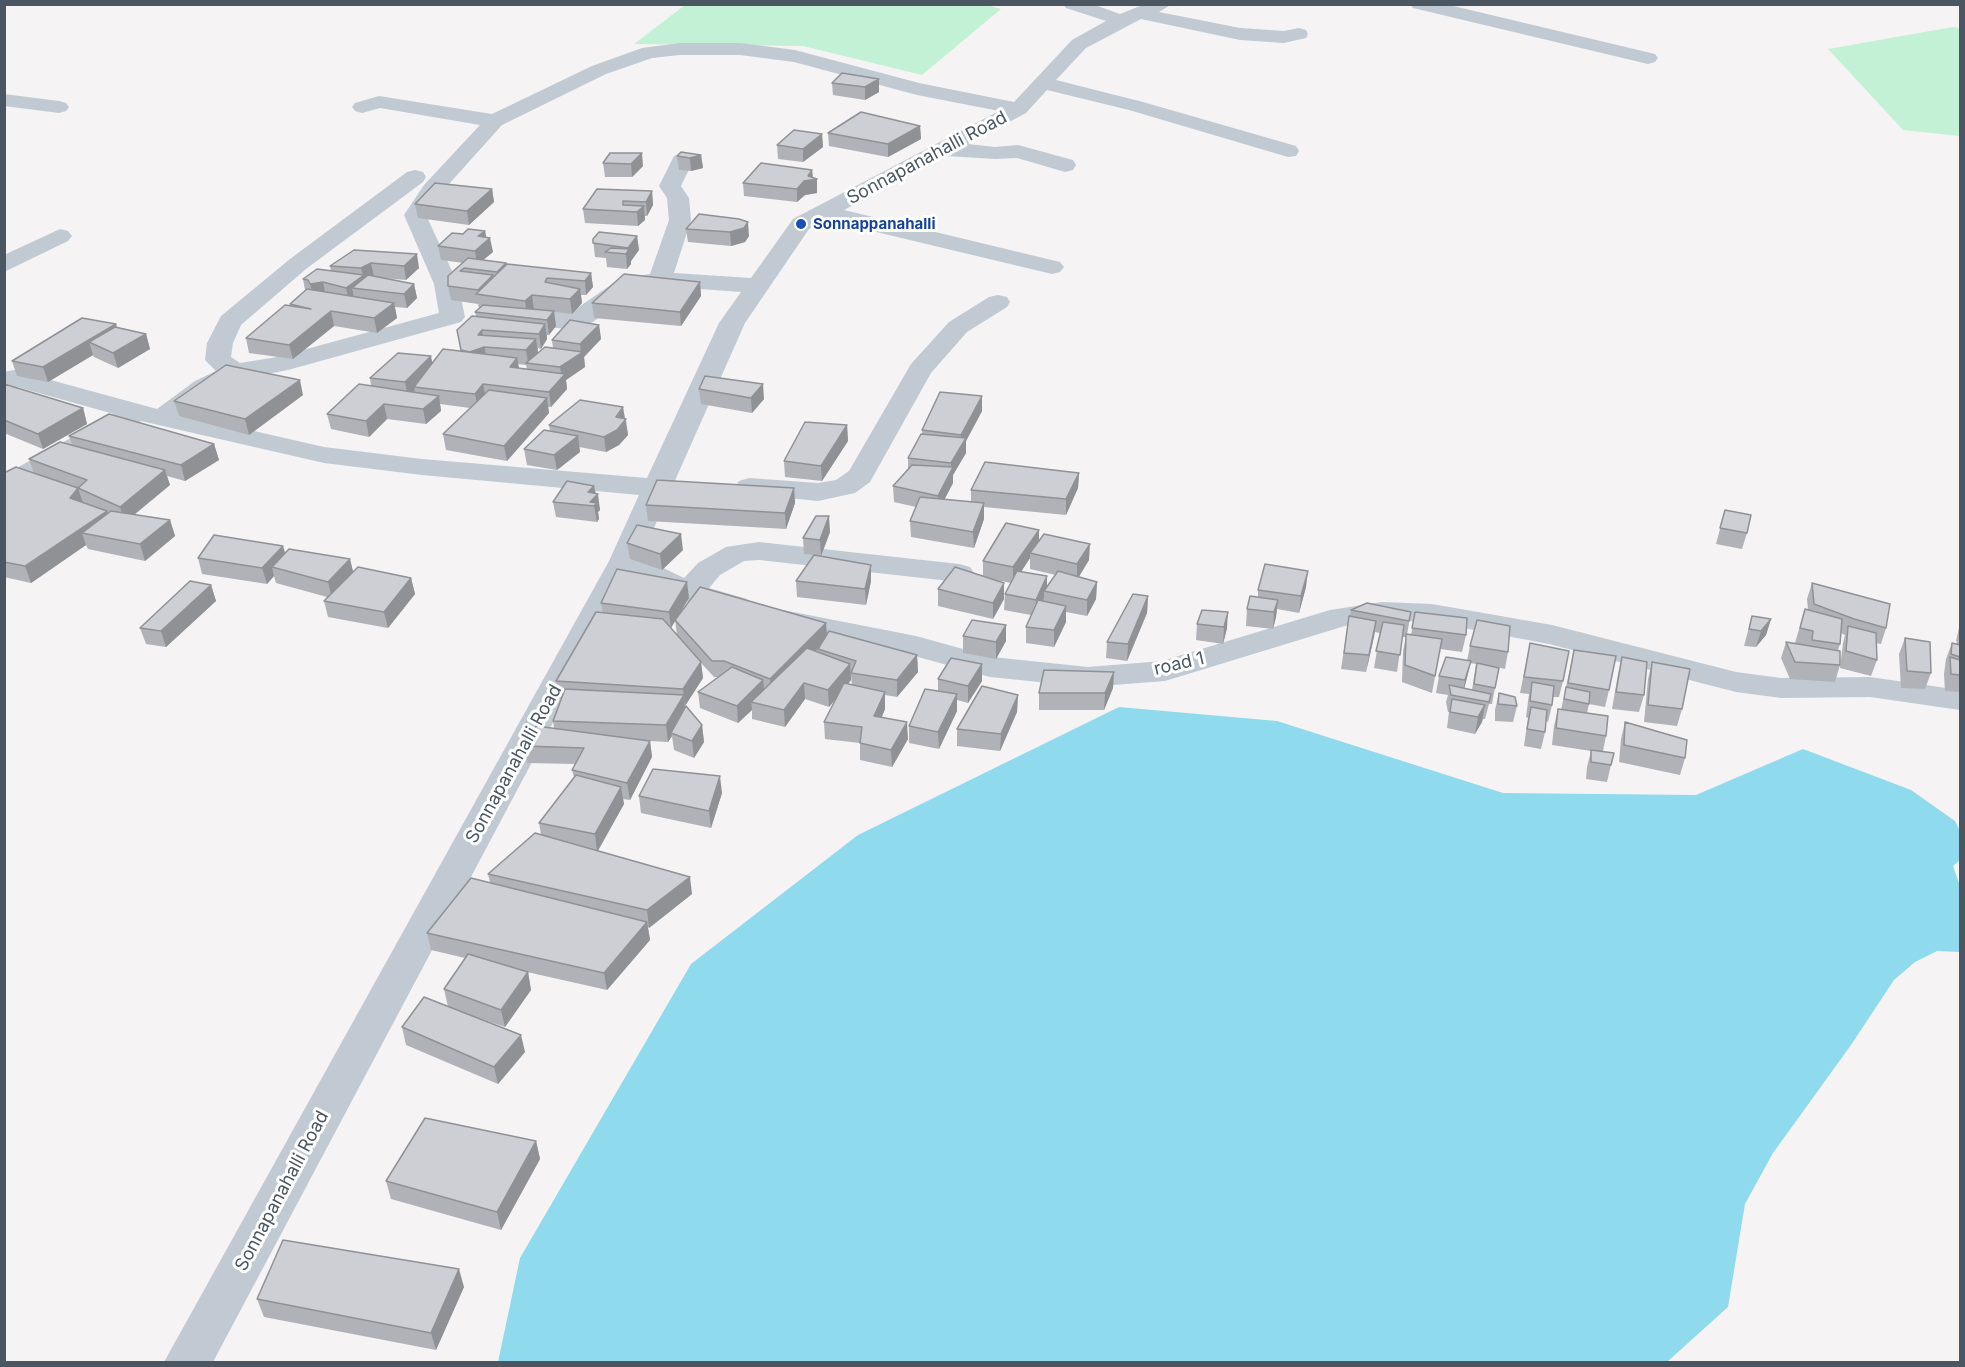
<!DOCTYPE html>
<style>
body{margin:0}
#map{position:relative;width:1965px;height:1367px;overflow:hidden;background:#f5f3f3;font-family:Inter,sans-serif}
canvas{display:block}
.frame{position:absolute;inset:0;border:6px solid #4a5661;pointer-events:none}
</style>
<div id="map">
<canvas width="1965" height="1367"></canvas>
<div class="frame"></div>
</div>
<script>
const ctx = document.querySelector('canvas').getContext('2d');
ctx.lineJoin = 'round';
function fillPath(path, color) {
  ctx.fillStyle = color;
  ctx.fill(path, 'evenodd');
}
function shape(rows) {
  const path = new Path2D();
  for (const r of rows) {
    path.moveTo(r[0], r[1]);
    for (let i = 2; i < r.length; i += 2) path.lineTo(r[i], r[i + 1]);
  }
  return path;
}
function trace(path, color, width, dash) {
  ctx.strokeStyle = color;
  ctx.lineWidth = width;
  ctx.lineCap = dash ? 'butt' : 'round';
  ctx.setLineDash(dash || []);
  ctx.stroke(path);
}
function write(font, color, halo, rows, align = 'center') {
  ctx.font = font + ' Inter,sans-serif';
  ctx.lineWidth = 6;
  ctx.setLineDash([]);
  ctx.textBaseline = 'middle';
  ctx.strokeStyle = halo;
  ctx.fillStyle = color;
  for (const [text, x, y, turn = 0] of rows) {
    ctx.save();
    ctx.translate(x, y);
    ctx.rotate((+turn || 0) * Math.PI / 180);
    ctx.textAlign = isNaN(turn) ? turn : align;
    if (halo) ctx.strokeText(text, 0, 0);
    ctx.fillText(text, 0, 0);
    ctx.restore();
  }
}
fillPath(shape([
 [983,4,1001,9,922,75,803,46,634,44,685,5],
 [1953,27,1960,28,1960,136,1903,130,1828,49]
]), '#c3f1d5');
fillPath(shape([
 [1119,707,1277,721,1503,793,1696,795,1803,749,1911,790,1955,821,1960,831,1960,860,1953,866,1960,886,1960,952,1937,951,1915,962,1894,980,1851,1045,1773,1153,1745,1204,1728,1307,1667,1362,498,1362,520,1258,691,964,858,835]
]), '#90daee');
fillPath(shape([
 [1063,4,1092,4,1120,14,1145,4,1172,4,1159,12,1240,28,1284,31,1299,28,1306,30,1308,34,1306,38,1284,43,1240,40,1141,19,1086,48,1056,80,1143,102,1296,146,1299,151,1296,156,1288,157,1129,110,1047,90,1026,113,968,144,995,147,1018,145,1073,160,1076,165,1073,170,1065,172,1017,158,995,159,947,156,844,210,1060,262,1064,267,1060,272,1052,274,826,220,809,229,745,323,641,557,684,578,698,563,726,547,759,542,959,564,970,567,974,573,970,579,959,582,759,560,744,561,720,575,709,588,747,599,752,606,747,613,736,615,678,599,631,576,213,1362,164,1362,609,561,639,495,422,475,324,463,141,421,14,493,4,495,4,475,114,414,17,387,4,391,4,372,14,370,157,409,195,381,216,371,205,360,207,343,221,316,290,259,407,172,415,170,423,172,426,177,423,182,306,269,241,325,233,343,231,357,240,363,277,357,439,313,434,284,404,215,424,185,480,125,380,108,362,113,355,111,352,107,355,103,379,96,492,114,592,66,642,48,680,43,740,43,795,50,919,83,1014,102,1072,40,1106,21,1066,8,1063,4],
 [680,55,740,55,794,62,917,95,999,111,793,219,751,278,674,273,691,220,689,198,681,186,693,161,690,156,682,154,674,156,659,186,667,198,669,220,650,274,618,280,570,313,510,309,501,312,497,317,501,322,510,325,572,329,593,322,635,291,660,286,741,292,719,323,647,478,422,459,324,447,184,415,213,393,242,379,288,370,461,322,465,317,458,284,426,215,440,194,502,125,606,74,652,58,680,55],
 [1410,4,1445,4,1655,54,1658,58,1655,62,1648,64,1413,8,1410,4],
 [4,94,59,101,66,103,69,107,66,111,59,113,4,106,4,94],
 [60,229,68,231,72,236,68,241,4,272,4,255,60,229],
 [998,295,1007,297,1010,302,1007,307,967,332,931,373,870,482,855,493,818,501,739,493,735,487,739,481,749,478,818,483,836,480,849,471,911,364,949,322,989,297,998,295],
 [1382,602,1432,604,1552,625,1736,672,1781,678,1870,677,1960,690,1960,710,1870,697,1781,698,1736,692,1549,644,1432,622,1382,620,1345,626,1165,681,1088,687,990,677,911,655,772,626,767,619,772,612,783,610,916,636,992,657,1088,667,1162,661,1330,610,1382,602]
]), '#c1cad2');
fillPath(shape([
 [879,79,879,92,865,100,833,95,832,83],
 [920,126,921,139,888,157,829,146,828,133],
 [822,134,823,147,803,162,778,159,777,145],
 [610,153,643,166,632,177,605,177,603,163],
 [701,155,703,168,691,171,679,170,677,156],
 [812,170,813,178,817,179,817,193,805,195,797,202,744,196,743,183],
 [492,189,494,202,469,225,418,218,415,204],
 [652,191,653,205,647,216,645,216,645,220,638,226,585,223,583,209],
 [739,219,749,236,745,242,731,246,688,242,686,229],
 [485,231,486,237,493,252,483,260,506,263,506,264,591,273,593,287,586,295,581,295,582,303,572,314,554,312,556,326,549,335,547,335,547,339,541,349,538,348,538,353,553,348,552,340,599,325,601,339,584,357,585,367,566,380,567,389,551,407,548,407,549,413,507,461,446,450,443,434,470,408,440,404,441,411,426,424,387,419,369,437,331,429,327,414,371,386,370,378,433,363,461,352,457,330,476,316,475,312,479,308,478,304,451,300,448,286,463,263,441,260,438,246,463,234],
 [518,364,526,365,527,369,519,368],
 [637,236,639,250,631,261,631,264,627,269,607,267,606,258,595,257,593,239],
 [354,250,419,268,406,280,383,278,414,284,417,298,407,308,395,307,397,318,377,333,334,326,293,359,249,353,246,338,291,306,290,304,305,290,303,279,331,271,330,266],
 [700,282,701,296,681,326,594,318,592,303],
 [117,327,146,334,150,349,118,368,94,357,93,355,48,382,17,376,12,361],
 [4,384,83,408,87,424,43,449,4,433],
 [699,389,764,399,752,413,701,404],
 [303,395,249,435,179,416,174,401],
 [982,411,966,441,966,453,953,475,953,483,944,500,971,502,971,490,1079,473,1078,488,1066,515,984,507,984,519,974,548,911,537,910,521,916,507,894,502,893,486,908,469,908,458,922,435,922,430],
 [626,419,628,435,619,445,606,452,579,447,580,452,557,470,527,465,524,449,550,431,549,425],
 [847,425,848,441,822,481,785,477,784,461],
 [69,436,214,444,219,460,185,481,167,476,170,485,134,515,170,520,175,536,145,561,88,549,86,545,31,583,4,577,4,473,34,473,29,459,72,445],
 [594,486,600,510,598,512,599,519,597,522,556,517,553,502],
 [794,488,795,503,786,529,648,521,646,505],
 [1725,510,1747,533,1742,549,1716,544],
 [1039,530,1039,541,1089,560,1078,577,1097,582,1096,599,1087,616,1066,612,1066,622,1054,647,1026,643,1026,627,1031,615,1004,610,1005,594,1011,583,996,580,1004,583,1004,599,993,619,938,606,938,589,983,576,983,561],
 [1030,558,1030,569,1056,575,1047,587,1021,572],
 [830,532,821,556,871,565,871,581,866,605,797,597,796,581,814,555,804,554,803,538],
 [627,543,683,550,662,570,630,559],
 [285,553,350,559,353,572,411,578,415,594,388,628,328,617,324,601,327,597,276,583,274,576,267,584,202,574,198,558],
 [1812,583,1886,628,1881,644,1876,643,1877,660,1871,676,1840,668,1843,643,1845,635,1841,633,1840,644,1838,650,1840,665,1835,682,1790,679,1781,658,1786,642,1795,643,1805,609,1808,610,1807,599],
 [211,585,216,601,166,647,146,644,140,628],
 [1306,587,1299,613,1277,609,1276,617,1273,629,1246,626,1247,609,1258,598,1258,590],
 [1148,596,1147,613,1127,661,1106,658,1107,642],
 [689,598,676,619,826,623,827,633,917,655,918,672,897,697,885,695,885,709,882,717,908,739,892,767,860,760,860,743,825,739,824,722,837,698,829,707,805,699,785,727,752,719,752,710,738,723,700,708,698,692,718,677,714,677,701,663,703,678,685,706,702,725,704,742,694,758,674,750,672,736,668,742,650,741,652,757,630,800,623,799,624,804,598,851,692,894,649,928,648,927,650,940,607,990,527,972,528,972,531,990,505,1027,463,1013,525,1052,498,1084,406,1045,402,1027,448,1007,444,989,465,958,431,950,427,933,490,882,488,874,541,834,539,823,574,777,572,770,575,764,527,763,524,746,554,728,553,721,561,698,559,698,556,681,603,613,601,603],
 [675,620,677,635,671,628],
 [851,675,851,676,852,685,848,684,851,680],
 [1202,610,1227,628,1223,644,1196,640,1197,624],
 [1351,610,1411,612,1407,635,1411,635,1415,612,1466,635,1462,652,1440,649,1432,693,1402,682,1403,651,1406,637,1402,637,1397,672,1374,668,1380,633,1375,632,1366,672,1341,669,1349,616,1350,616],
 [1752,616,1771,619,1766,635,1756,647,1744,646],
 [1960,623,1960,692,1945,691,1944,674,1946,659,1952,643,1956,644,1957,641,1956,641],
 [1006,625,1006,641,996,659,963,653,963,636],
 [1905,638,1931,673,1925,689,1901,688,1899,654],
 [1530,643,1563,681,1559,697,1553,697,1552,705,1548,722,1546,721,1545,732,1541,749,1524,746,1528,718,1526,717,1529,694,1520,693],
 [1470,646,1508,652,1505,669,1492,666,1495,688,1492,704,1489,704,1485,719,1483,719,1482,722,1475,734,1447,728,1449,712,1448,712,1446,702,1448,695,1436,693,1439,676,1467,661],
 [1470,663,1476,664,1472,690,1464,688],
 [1574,650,1609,690,1605,707,1589,704,1587,713,1606,736,1603,751,1611,765,1607,782,1586,779,1587,767,1591,751,1552,745,1554,726,1558,709,1561,710],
 [1622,657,1644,695,1639,712,1612,709,1618,674],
 [1652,662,1682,709,1677,726,1644,722,1648,679],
 [1114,672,1113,688,1104,710,1039,710,1039,693],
 [938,679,982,681,968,703,957,700,957,711,939,749,909,743,909,726,938,691],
 [1499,693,1517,706,1513,722,1495,721,1495,710],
 [1018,695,1017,712,1000,751,957,746,957,729],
 [1625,722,1685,758,1680,775,1619,762,1621,739],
 [722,793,711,828,641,813,639,796],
 [536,1141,540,1159,501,1230,391,1199,386,1181],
 [464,1287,436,1350,264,1317,257,1299]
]), '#b0b2b7');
fillPath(shape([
 [879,79,879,92,865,100,865,87],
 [920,126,921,139,888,157,888,144],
 [822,134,823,147,803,162,803,149],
 [642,153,643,166,632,177,631,164],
 [701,155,703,168,691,171,690,158],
 [812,170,813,180,817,179,817,193,805,195,797,202,797,189],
 [492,189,494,202,469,225,467,211],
 [652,191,653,205,647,216,646,202],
 [644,206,645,220,638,226,637,212],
 [748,222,749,236,745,242,731,246,730,232],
 [485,231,487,241,490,238,493,252,477,265,475,251,478,236],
 [637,236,639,250,631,261,631,264,627,269,626,254,628,251,628,248],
 [417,254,419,268,406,280,404,266],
 [371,263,374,277,352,288,354,298,349,302,346,288,363,276,361,268],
 [591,273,593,287,586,295,585,281],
 [493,275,495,289,478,294,478,290],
 [323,282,326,296,314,299,310,284],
 [700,282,701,296,681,326,680,312],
 [414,284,417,298,407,308,404,294],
 [580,289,582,303,572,314,570,299],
 [532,295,534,310,527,316,525,301],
 [394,303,397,318,377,333,374,318],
 [331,311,334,326,293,359,289,345],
 [554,311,556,326,549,335,547,320],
 [116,324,120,339,89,342,93,355,48,382,43,367],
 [545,324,547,339,541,349,539,334],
 [599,325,601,339,584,357,585,367,566,380,567,389,551,407,549,392,562,378,560,367,581,353,580,344],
 [482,330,487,362,473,366,470,352,478,335],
 [146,334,150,349,118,368,113,353],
 [536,339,538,354,528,363,526,350],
 [431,356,434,371,414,387,415,390,408,397,405,382],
 [517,358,520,373,510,367],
 [300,380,303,395,249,435,245,419],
 [483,384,486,399,478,409,475,394],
 [763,384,764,399,752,413,751,398],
 [439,396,441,411,426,424,423,409],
 [982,396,982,411,966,441,966,453,953,475,953,483,938,512,938,496,951,472,951,463,961,446,961,435],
 [547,398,549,413,507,461,504,446],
 [384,404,387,419,369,437,366,421],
 [623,407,628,435,619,445,606,452,604,437],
 [83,408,87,424,43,449,38,434],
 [847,425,848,441,822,481,821,466],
 [578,436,580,452,557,470,554,455],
 [214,444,219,460,185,481,181,465],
 [165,470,170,485,125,522,120,507],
 [1079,473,1078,488,1066,515,1066,499],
 [594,486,596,496,598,494,600,510,598,512,599,519,597,522,594,506,590,506,588,492],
 [78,488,83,503,70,498],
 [794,488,795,503,786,529,785,513],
 [984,503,984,519,974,548,973,532],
 [107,511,112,527,82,533,86,545,31,583,25,566],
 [829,516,830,532,821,556,820,540],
 [170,520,175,536,145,561,140,544],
 [1039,530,1039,546,1030,553,1030,558,1013,584,1013,567],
 [681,534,683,550,662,570,660,554],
 [1090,544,1089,560,1077,580,1077,564],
 [283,546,288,562,272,567,274,576,267,584,262,568],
 [350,559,354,576,332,599,328,582],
 [871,565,871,581,866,605,865,589],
 [1308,571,1306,587,1299,613,1301,596],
 [1047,576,1047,591,1044,591,1044,598,1036,616,1036,600],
 [411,578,415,594,388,628,384,612],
 [687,582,689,598,671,628,669,612],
 [1097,582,1096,599,1087,616,1087,600],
 [1004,583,1004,599,993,619,993,603],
 [211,585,216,601,166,647,161,631],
 [1148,596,1147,613,1127,661,1128,644],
 [1278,600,1276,617,1273,629,1274,612],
 [1066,606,1066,622,1054,647,1054,630],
 [1228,612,1227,628,1223,644,1224,627],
 [1771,619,1766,635,1756,647,1761,631],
 [1376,621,1374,637,1366,672,1369,655],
 [826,623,827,639,772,696,770,679],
 [1006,625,1006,641,996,659,996,642],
 [917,655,918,672,897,697,897,680],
 [1471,661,1467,678,1462,697,1465,680],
 [701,662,703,678,685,706,683,689],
 [850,664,851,680,829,707,828,690],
 [982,664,982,681,968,703,968,686],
 [1114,672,1113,688,1104,710,1105,693],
 [763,680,765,697,751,702,752,710,738,723,737,706],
 [804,683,805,699,785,727,784,710],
 [885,692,885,709,875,732,874,716],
 [957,694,957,711,939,749,938,732],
 [684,695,686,712,671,733,672,736,668,742,666,725],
 [1018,695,1017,712,1000,751,1001,734],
 [1485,705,1482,722,1475,734,1478,717],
 [907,722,908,739,892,767,891,750],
 [702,725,704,742,694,758,692,741],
 [650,741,652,757,630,800,627,783],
 [720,776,722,793,711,828,709,811],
 [621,787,624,804,597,852,595,834],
 [690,877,692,894,649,928,647,910],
 [647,922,650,940,607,990,604,973],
 [528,972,531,990,505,1027,501,1010],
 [521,1035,525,1052,498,1084,494,1067],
 [536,1141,540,1159,501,1230,497,1212],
 [459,1269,464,1287,436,1350,431,1333]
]), '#909195');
const building = shape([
 [842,73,879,79,865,87,832,83,842,73],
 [861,112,920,126,888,144,828,133,861,112],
 [794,130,822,134,803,149,777,145,794,130],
 [681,152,701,155,690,158,677,156,681,152],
 [610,153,642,153,631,164,603,163,610,153],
 [761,163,812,170,808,176,817,179,804,181,797,189,743,183,761,163],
 [435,183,492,189,467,211,415,204,435,183],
 [597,189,652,191,646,202,623,201,623,205,644,206,637,212,583,209,597,189],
 [699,214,739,219,748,222,744,228,730,232,686,229,699,214],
 [468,229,485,231,478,236,490,238,475,251,438,246,452,233,463,234,468,229],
 [599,232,637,236,628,248,593,243,593,239,599,232],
 [611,248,629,249,626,254,605,252,611,248],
 [354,250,417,254,404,266,371,263,361,268,330,266,354,250],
 [468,258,506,263,497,272,464,268,460,271,493,275,478,290,448,286,448,276,468,258],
 [507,264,591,273,585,281,547,278,545,282,580,289,570,299,532,295,525,301,476,294,507,264],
 [317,269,364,275,346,288,323,282,310,284,308,280,303,279,317,269],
 [624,274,700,282,680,312,592,303,624,274],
 [368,275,414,284,404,294,352,288,368,275],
 [307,289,394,303,374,318,331,311,289,345,246,338,285,305,311,309,290,304,307,289],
 [483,305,554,311,547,320,475,312,483,305],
 [472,316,545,324,539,334,482,330,478,335,536,339,526,350,484,347,470,352,461,350,457,330,472,316],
 [82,318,116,324,43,367,12,361,82,318],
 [570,320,599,325,580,344,552,340,570,320],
 [115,327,146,334,113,353,89,342,115,327],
 [545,347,583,352,560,367,526,363,545,347],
 [443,349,517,358,510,367,565,374,549,392,483,384,475,394,414,387,443,349],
 [398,353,431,356,405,382,370,378,398,353],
 [226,365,300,380,245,419,174,401,226,365],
 [705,376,763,384,751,398,699,389,705,376],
 [4,384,83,408,38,434,4,420,4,384],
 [359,384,439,396,423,409,384,404,366,421,327,414,359,384],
 [489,390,547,398,504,446,443,434,489,390],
 [940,392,982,396,961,435,922,430,940,392],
 [580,400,623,407,616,417,626,419,617,430,604,437,549,425,580,400],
 [109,414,214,444,181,465,69,436,109,414],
 [805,422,847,425,821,466,784,461,805,422],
 [544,430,578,436,554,455,524,449,544,430],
 [921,434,966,438,951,463,908,458,921,434],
 [60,442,165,470,120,507,78,488,87,480,29,459,60,442],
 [985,462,1079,473,1066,499,971,490,985,462],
 [912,465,953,467,938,496,893,486,912,465],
 [16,467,78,488,70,498,107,511,25,566,4,562,4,473,16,467],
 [657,480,794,488,785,513,646,505,657,480],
 [567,481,594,486,588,492,598,494,590,502,597,503,594,506,553,502,567,481],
 [920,497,984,503,973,532,910,521,920,497],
 [1725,510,1751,515,1747,533,1720,528,1725,510],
 [111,511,170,520,140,544,82,533,111,511],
 [816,516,829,516,820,540,803,538,816,516],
 [1006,523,1039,530,1013,567,983,561,1006,523],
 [637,525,681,534,660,554,627,543,637,525],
 [1044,534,1090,544,1077,564,1030,553,1044,534],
 [214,535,283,546,262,568,198,558,214,535],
 [289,549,350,559,328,582,272,567,289,549],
 [814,555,871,565,865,589,796,581,814,555],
 [1265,564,1308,571,1301,596,1258,590,1265,564],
 [358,567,411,578,384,612,324,601,358,567],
 [955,567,1004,583,993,603,938,589,955,567],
 [617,569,687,582,669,612,601,603,617,569],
 [1017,571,1047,576,1036,600,1005,594,1017,571],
 [1058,571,1097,582,1087,600,1044,591,1058,571],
 [190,581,211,585,161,631,140,628,190,581],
 [1812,583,1890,604,1886,628,1854,619,1814,604,1812,583],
 [700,587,826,623,770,679,724,661,712,661,675,620,700,587],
 [1133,594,1148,596,1128,644,1107,642,1133,594],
 [1250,596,1278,600,1274,612,1247,609,1250,596],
 [1038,600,1066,606,1054,630,1026,627,1038,600],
 [1367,603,1411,612,1409,621,1351,610,1367,603],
 [1805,609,1842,619,1840,644,1812,640,1813,631,1800,628,1805,609],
 [1202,610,1228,612,1224,627,1197,624,1202,610],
 [596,612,663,619,701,662,683,689,556,681,596,612],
 [1415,612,1467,618,1466,635,1412,628,1415,612],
 [1349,616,1376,621,1369,655,1344,653,1349,616],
 [1752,616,1771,619,1761,631,1749,629,1752,616],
 [972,620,1006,625,996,642,963,636,972,620],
 [1477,620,1510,626,1508,652,1470,646,1477,620],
 [1383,622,1404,625,1400,655,1376,651,1383,622],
 [1848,626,1876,633,1877,660,1846,651,1848,626],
 [829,631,917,655,897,680,851,673,856,661,818,649,829,631],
 [1406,634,1442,639,1435,676,1405,665,1406,634],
 [1905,638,1930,642,1931,673,1907,671,1905,638],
 [1786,642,1840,651,1840,665,1795,662,1786,642],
 [1530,643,1569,651,1563,681,1524,677,1530,643],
 [1952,643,1960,645,1960,657,1951,654,1952,643],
 [807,648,850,664,828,690,804,683,784,710,751,702,807,648],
 [1574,650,1616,656,1609,690,1568,683,1574,650],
 [1446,657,1471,661,1465,680,1439,676,1446,657],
 [1622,657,1647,662,1644,695,1616,692,1622,657],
 [1950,657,1960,660,1960,675,1951,674,1950,657],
 [951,658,982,664,968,686,938,679,951,658],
 [1652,662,1690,669,1682,709,1648,705,1652,662],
 [1477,663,1499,668,1495,688,1474,684,1477,663],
 [732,667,763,680,737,706,698,692,732,667],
 [1044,670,1114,672,1105,693,1039,693,1044,670],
 [1532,682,1554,686,1552,705,1530,701,1532,682],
 [844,683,885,692,874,716,907,722,891,750,860,743,862,727,824,722,844,683],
 [1449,685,1491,694,1489,702,1451,695,1449,685],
 [982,686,1018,695,1001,734,957,729,982,686],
 [1566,687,1590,692,1589,704,1564,699,1566,687],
 [565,689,684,695,666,725,553,721,565,689],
 [925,689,957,694,938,732,909,726,925,689],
 [1499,693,1515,697,1517,706,1498,704,1499,693],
 [1452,699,1485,705,1478,717,1450,712,1452,699],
 [686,706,702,725,692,741,671,733,686,706],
 [1531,707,1547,710,1545,732,1527,729,1531,707],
 [1558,709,1608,716,1606,736,1556,728,1558,709],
 [1625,722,1687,740,1685,758,1624,745,1625,722],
 [536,726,650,741,627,783,572,770,584,748,524,746,536,726],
 [1591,750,1614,753,1611,765,1591,762,1591,750],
 [653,769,720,776,709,811,639,796,653,769],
 [576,775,621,787,595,834,539,823,576,775],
 [535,833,690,877,647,910,488,874,535,833],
 [471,878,647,922,604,973,427,933,471,878],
 [468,954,528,972,501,1010,444,989,468,954],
 [424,997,521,1035,494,1067,402,1027,424,997],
 [425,1118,536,1141,497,1212,386,1181,425,1118],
 [283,1240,459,1269,431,1333,257,1299,283,1240]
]);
fillPath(building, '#cdcfd5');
trace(building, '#909195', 1.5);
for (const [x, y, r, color] of [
 [801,224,6,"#1a4fb4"]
]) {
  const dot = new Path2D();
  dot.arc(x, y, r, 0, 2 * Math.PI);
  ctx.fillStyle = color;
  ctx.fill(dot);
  trace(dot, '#fff', 2);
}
write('bold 15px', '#164399', '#fff', [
 ["Sonnappanahalli",813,224]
], 'left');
write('18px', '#4a5661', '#fff', [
 ["Sonnapanahalli Road",927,158,-28],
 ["road 1",1179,664,-13],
 ["Sonnapanahalli Road",514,764,-61],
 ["Sonnapanahalli Road",282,1191,-62]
]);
</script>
